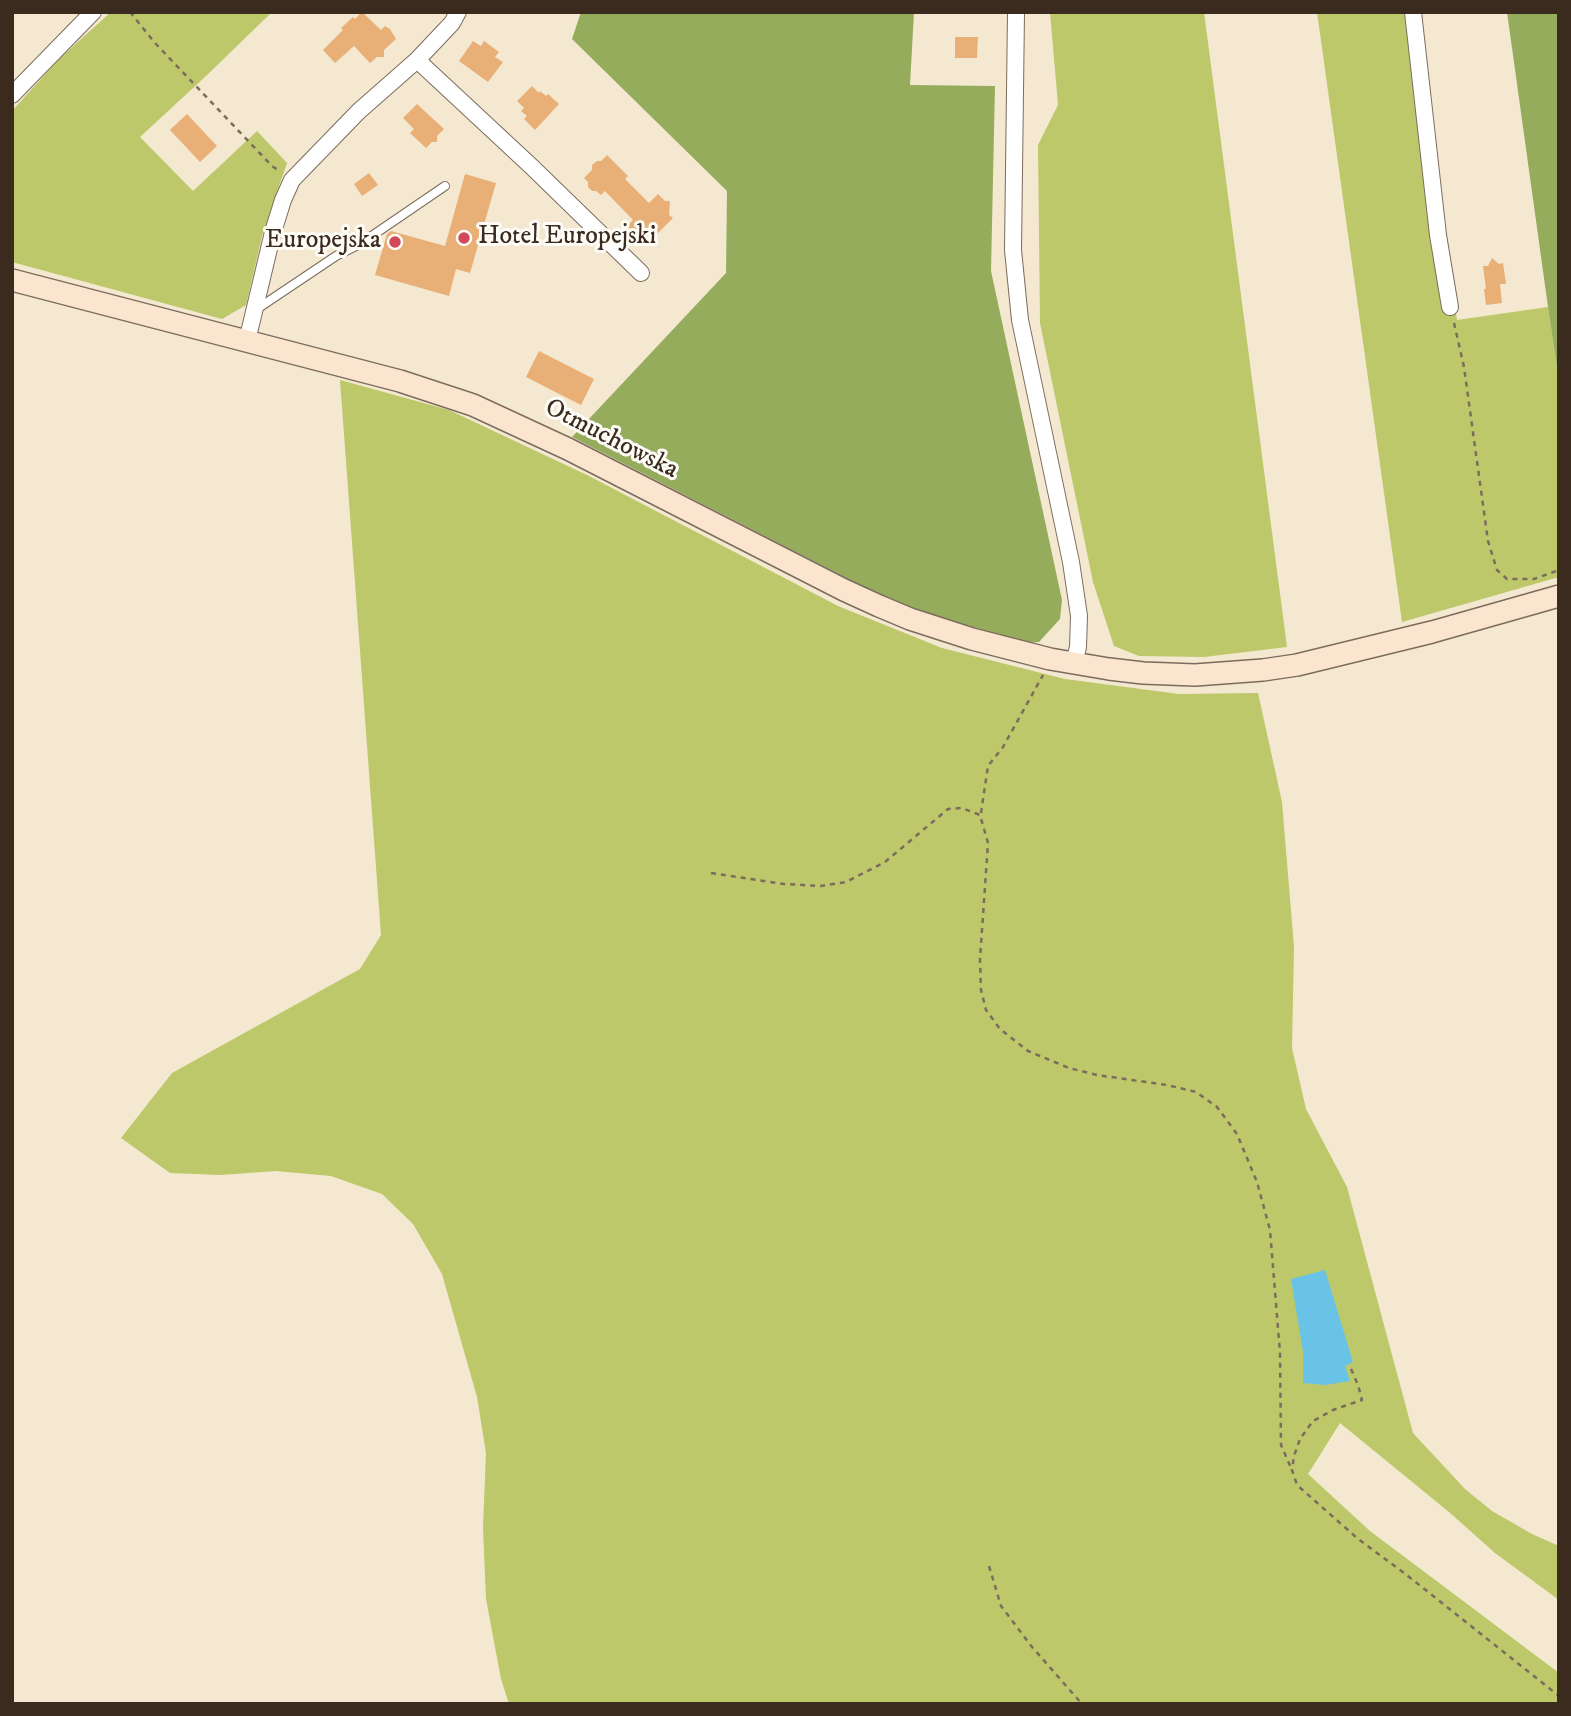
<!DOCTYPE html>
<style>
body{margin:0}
#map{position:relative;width:1571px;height:1716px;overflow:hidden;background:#f4e8d1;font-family:"IM FELL DW Pica",serif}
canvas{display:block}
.frame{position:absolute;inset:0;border:14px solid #3b2a1e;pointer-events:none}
</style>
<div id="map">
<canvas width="1571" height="1716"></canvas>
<div class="frame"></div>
</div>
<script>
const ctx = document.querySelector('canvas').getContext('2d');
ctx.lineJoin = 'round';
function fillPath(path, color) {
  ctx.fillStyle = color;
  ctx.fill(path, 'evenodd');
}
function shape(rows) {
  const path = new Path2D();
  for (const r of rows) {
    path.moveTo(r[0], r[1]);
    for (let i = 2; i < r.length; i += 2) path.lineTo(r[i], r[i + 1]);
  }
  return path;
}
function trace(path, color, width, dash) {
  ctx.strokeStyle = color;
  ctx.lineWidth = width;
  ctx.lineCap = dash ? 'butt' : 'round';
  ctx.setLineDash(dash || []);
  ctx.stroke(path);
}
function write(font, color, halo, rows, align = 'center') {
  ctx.font = font + ' "IM FELL DW Pica",serif';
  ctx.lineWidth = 6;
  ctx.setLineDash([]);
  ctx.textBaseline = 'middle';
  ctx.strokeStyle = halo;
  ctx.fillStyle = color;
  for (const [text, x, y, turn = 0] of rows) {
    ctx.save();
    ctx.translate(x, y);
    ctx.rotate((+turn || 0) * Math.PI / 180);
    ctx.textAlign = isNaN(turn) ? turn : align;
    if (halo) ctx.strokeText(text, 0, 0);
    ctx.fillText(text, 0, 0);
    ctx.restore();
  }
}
fillPath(shape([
 [111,12,272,12,206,76,140,137,193,191,257,131,287,163,262,236,246,305,222,319,12,262,12,111,59,59],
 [1050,12,1204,12,1287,647,1204,657,1139,656,1114,646,1093,582,1040,323,1038,145,1058,105],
 [1317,12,1414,12,1457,320,1548,307,1559,381,1559,577,1402,622],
 [340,380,449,410,587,475,838,606,942,648,1065,679,1179,694,1258,693,1282,802,1294,947,1292,1048,1306,1109,1347,1187,1413,1433,1465,1489,1492,1511,1532,1534,1559,1546,1559,1600,1495,1553,1449,1512,1340,1423,1308,1474,1370,1531,1559,1673,1559,1704,509,1704,501,1679,486,1599,483,1528,486,1453,477,1397,442,1274,413,1224,382,1194,331,1176,276,1171,220,1175,170,1173,121,1138,172,1073,360,969,381,935]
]), '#bcc869');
fillPath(shape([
 [581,12,914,12,910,85,995,86,991,271,1062,600,1060,619,1039,642,1026,643,895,603,572,437,726,273,727,191,572,39],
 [1507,12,1559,12,1559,381,1548,307]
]), '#95ac5d');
fillPath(shape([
 [1325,1270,1353,1362,1345,1366,1350,1381,1325,1385,1303,1383,1303,1352,1291,1279]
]), '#68c3e6');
fillPath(shape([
 [362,12,381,30,385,26,390,29,396,39,384,50,384,57,377,57,370,63,354,46,335,63,323,50,343,30,341,28,353,17,355,19],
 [955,37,978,37,977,58,955,58],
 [473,41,481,46,484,41,499,52,495,57,503,62,488,82,459,61],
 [532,86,539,93,540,91,546,96,548,94,559,104,535,130,524,119,527,116,521,111,524,108,517,101],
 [417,104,444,129,437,136,437,142,432,142,426,148,410,133,414,129,403,118],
 [187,114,217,146,200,162,170,130],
 [607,155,628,176,625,179,649,203,658,194,665,201,670,201,669,215,673,218,653,238,643,227,636,234,627,226,633,220,605,191,601,195,596,191,592,191,588,187,588,182,584,178,592,170,592,165,597,161,601,161],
 [369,173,378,185,362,196,354,184],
 [465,174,496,183,470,273,456,269,449,296,375,275,387,234,391,231,445,246],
 [1492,258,1499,264,1503,263,1506,284,1500,284,1502,303,1486,305,1484,289,1486,289,1483,266,1488,266],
 [539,351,594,379,581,405,526,377]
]), '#e8af77');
const lane = shape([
 [257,309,336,256,360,244,445,186]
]);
const street = shape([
 [458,12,452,23,417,60,532,167,641,273],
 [1016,12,1013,250,1020,320,1071,562,1079,616,1078,647,1074,663],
 [1413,12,1438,235,1450,307],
 [12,95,93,12],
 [247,341,273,232,283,200,292,180,359,111,417,60]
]);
const secondary = shape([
 [12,280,400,381,473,405,568,449,844,590,879,606,910,619,972,639,1050,659,1109,669,1143,673,1195,675,1263,670,1297,665,1432,632,1559,596]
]);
trace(lane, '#7c6c5d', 10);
trace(street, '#7c6c5d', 18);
trace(secondary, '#7c6c5d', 24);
trace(shape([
 [130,12,155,43,272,166,278,170],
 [1454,323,1464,367,1488,541,1497,570,1507,579,1534,579,1559,570],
 [981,813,988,766,1003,747,1043,675],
 [711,873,784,884,821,886,846,882,885,862,948,809,962,808,980,815,988,843,980,959,981,990,986,1010,1000,1029,1028,1051,1069,1068,1097,1075,1167,1085,1196,1092,1217,1107,1237,1134,1257,1182,1270,1230,1280,1353,1281,1445,1292,1470],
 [1351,1369,1358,1385,1362,1400,1333,1410,1313,1421,1300,1439,1294,1456,1292,1470,1297,1485,1357,1538,1408,1576,1559,1696],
 [989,1566,1001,1606,1032,1647,1082,1704]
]), '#7c6c5d', 2.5, [5, 5]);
trace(lane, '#fff', 8);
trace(street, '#fff', 16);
trace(secondary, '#fbe5cf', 21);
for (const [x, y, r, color] of [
 [464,238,7,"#d1495b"],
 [395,242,7,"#d1495b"]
]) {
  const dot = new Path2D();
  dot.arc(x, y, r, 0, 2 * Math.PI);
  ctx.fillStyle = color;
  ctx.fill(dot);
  trace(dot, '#fdfcf7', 2.5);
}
write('26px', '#3b2a1e', '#fdfcf7', [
 ["Hotel Europejski",478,238],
 ["Europejska",381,242,"right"]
], 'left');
write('26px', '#3b2a1e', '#fdfcf7', [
 ["Otmuchowska",611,440,27]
]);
</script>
